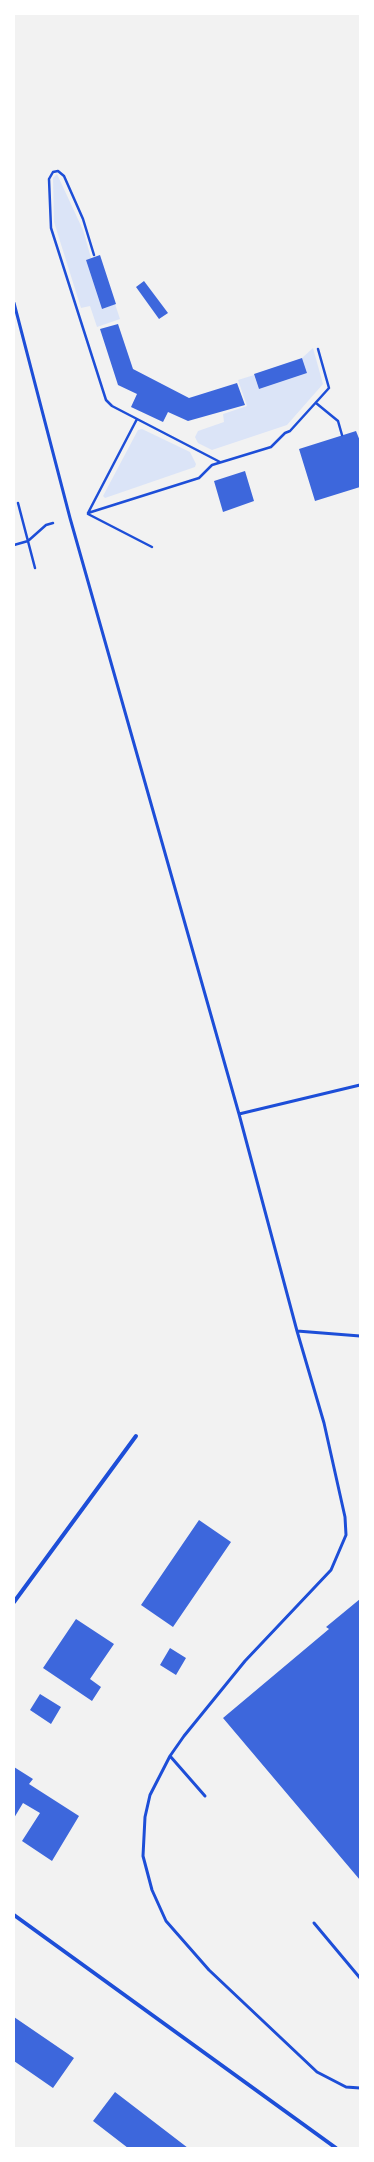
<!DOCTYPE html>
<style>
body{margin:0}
#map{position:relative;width:374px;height:2162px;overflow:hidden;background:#f2f2f2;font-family:"Roboto Serif",serif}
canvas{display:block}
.frame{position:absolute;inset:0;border:15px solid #fff;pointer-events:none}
</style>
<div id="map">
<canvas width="374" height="2162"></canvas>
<div class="frame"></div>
</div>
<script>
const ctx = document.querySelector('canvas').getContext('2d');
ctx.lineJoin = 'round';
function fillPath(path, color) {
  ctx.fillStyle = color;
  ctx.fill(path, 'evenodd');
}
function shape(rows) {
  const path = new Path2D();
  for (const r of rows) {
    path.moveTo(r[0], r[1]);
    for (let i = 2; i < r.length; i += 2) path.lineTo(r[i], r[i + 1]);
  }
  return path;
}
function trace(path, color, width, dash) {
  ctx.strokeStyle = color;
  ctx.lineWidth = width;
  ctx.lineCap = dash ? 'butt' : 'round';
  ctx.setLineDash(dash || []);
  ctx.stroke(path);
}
fillPath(shape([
 [57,174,83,230,91,258,86,260,102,309,115,304,120,319,97,327,90,306,81,308,54,222,53,178],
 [313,348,323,384,287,425,212,450,198,443,195,437,198,431,224,422,223,414,247,406,238,380,254,375,259,389,307,373,302,358],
 [142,429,190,452,196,464,195,467,105,498,103,496,138,430]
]), '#dbe4f7');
fillPath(shape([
 [100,255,116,304,102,309,86,260],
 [144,281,168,313,159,319,136,287],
 [118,324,133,369,189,398,237,383,245,405,188,421,168,412,163,422,131,407,137,394,118,385,100,329],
 [302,358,307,373,259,389,254,374],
 [356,431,360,441,360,487,315,501,299,449],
 [245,471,254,501,223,512,214,481],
 [199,1520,231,1542,173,1627,141,1605],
 [360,1599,360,1880,223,1718,329,1629,326,1627],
 [76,1619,114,1644,90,1679,101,1687,92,1701,43,1668],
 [170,1648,186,1658,176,1675,160,1665],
 [40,1694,61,1707,51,1724,30,1710],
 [14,1767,33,1779,29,1784,79,1816,52,1861,22,1841,40,1813,23,1803,14,1818],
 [14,2017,74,2058,53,2088,14,2061],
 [115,2092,188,2148,128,2148,93,2121]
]), '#3d67dc');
trace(shape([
 [94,255,83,219,64,176,58,171,53,172,49,179,51,228,106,400,112,406,220,462],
 [316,403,338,421,342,435],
 [18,503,35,568],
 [88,513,199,478,212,465,271,447,285,433,290,431,329,388,318,349],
 [88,513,137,419],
 [88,514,152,547],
 [14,545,28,541,46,525,53,523]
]), '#1d4ed8', 2.5);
trace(shape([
 [14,303,70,518,239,1114,360,1085],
 [239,1114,297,1331,324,1423,345,1517,346,1535,331,1570,245,1661,184,1736,170,1756,150,1795,145,1817,143,1856,152,1890,166,1921,209,1970,317,2072,346,2087,360,2088],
 [297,1331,360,1336],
 [170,1756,205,1796],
 [314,1923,360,1978]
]), '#1d4ed8', 3);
trace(shape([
 [14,1602,136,1436],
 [14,1915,336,2148]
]), '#1d4ed8', 4);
</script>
